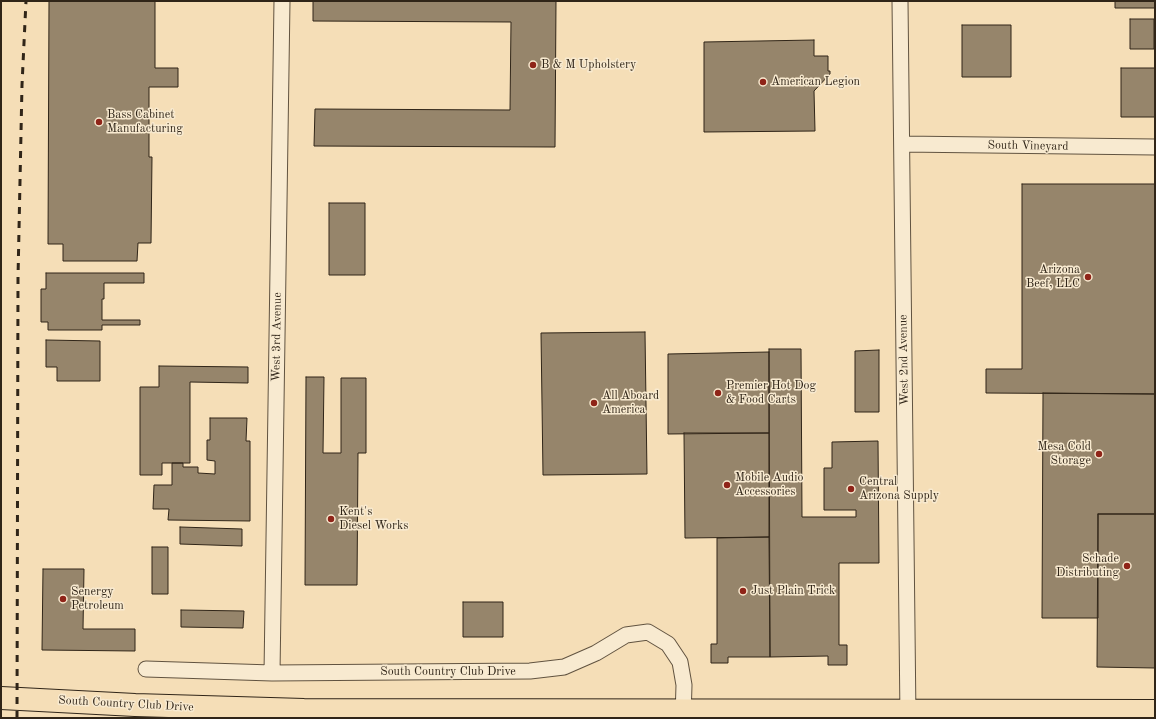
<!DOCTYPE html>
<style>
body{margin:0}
#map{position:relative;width:1156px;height:719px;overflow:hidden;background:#f5deb7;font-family:"Old Standard TT",serif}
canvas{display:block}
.frame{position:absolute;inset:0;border:2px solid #302518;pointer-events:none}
</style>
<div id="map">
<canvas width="1156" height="719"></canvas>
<div class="frame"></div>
</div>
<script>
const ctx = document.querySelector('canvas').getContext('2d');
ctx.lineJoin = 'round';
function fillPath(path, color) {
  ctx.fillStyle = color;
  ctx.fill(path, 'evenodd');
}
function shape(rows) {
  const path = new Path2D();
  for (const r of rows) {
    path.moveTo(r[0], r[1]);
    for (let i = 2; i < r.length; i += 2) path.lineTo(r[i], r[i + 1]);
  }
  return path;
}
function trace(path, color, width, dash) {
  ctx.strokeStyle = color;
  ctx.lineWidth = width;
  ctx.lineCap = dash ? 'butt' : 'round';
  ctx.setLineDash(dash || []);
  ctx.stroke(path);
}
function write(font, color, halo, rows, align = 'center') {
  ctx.font = font + ' "Old Standard TT",serif';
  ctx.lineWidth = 3;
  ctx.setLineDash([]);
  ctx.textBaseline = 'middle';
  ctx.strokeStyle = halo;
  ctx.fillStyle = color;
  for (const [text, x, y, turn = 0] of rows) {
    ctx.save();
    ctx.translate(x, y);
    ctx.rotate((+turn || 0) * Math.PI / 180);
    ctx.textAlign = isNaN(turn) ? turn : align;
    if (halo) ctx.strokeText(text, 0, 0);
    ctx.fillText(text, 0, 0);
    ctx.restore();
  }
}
const building = shape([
 [49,1,155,1,155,68,178,68,178,87,149,87,149,157,152,157,151,243,138,243,137,261,63,261,63,244,48,244,49,1],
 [313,1,556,1,555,147,314,146,315,109,510,110,511,22,313,21,313,1],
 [1115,1,1155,1,1155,8,1115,8,1115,1],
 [1130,19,1154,19,1154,49,1130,49,1130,19],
 [962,25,1011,25,1011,77,962,77,962,25],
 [814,40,814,56,828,56,828,71,830,71,830,74,814,91,815,131,704,132,704,42,814,40],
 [1121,68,1155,68,1155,117,1121,117,1121,68],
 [1022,184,1155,184,1155,394,986,393,986,369,1022,369,1022,184],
 [329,203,365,203,365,275,329,275,329,203],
 [46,273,144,273,144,283,104,283,104,299,102,299,102,320,140,320,140,325,102,325,102,330,48,330,48,322,41,322,41,289,46,289,46,273],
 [645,332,647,474,543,475,541,333,645,332],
 [46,340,100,341,100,381,57,381,57,367,46,367,46,340],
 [769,349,801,349,802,517,856,517,856,510,824,510,824,468,832,468,832,442,878,441,879,563,839,563,839,645,847,645,847,665,828,665,828,656,770,657,769,349],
 [879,350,879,412,855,412,855,351,879,350],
 [769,352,769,433,668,434,668,354,769,352],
 [159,366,248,367,248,383,190,382,190,463,162,463,162,475,140,475,140,387,159,387,159,366],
 [306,377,324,377,323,453,341,453,341,378,366,378,366,453,358,453,357,585,305,585,306,377],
 [1043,393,1155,394,1155,514,1098,514,1098,618,1042,618,1043,393],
 [210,418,247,418,246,441,250,441,250,521,168,520,169,509,153,509,154,485,172,485,172,463,183,463,183,467,198,467,198,473,215,474,215,461,207,460,207,440,210,440,210,418],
 [684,433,769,433,769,537,685,538,684,433],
 [1098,514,1155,514,1155,668,1097,667,1098,514],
 [180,527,242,529,242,546,180,544,180,527],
 [769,537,770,657,728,657,728,663,711,663,711,644,717,644,717,538,769,537],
 [152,547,168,547,168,594,152,594,152,547],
 [43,569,84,569,83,629,135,629,135,651,42,650,43,569],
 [463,602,503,602,503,637,463,637,463,602],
 [181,610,244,611,243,628,181,627,181,610]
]);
fillPath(building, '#96856b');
trace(building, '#302518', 1);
const minor = shape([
 [900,1,908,718],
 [902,144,1155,147],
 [146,669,272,673,530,671,564,667,596,653,626,635,648,632,668,644,680,662,684,685,683,718],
 [272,673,282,1]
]);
const primary = shape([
 [1,698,135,705,304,710,1155,711]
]);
trace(minor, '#615340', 17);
trace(primary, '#302518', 24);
trace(minor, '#f8ead0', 15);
trace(primary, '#f5deb7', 22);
trace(shape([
 [17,718,18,278,22,85,26,1]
]), '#302518', 3, [7, 7]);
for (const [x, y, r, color] of [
 [533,65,4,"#8f2418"],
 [763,82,4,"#8f2418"],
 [99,122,4,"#8f2418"],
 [1088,277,4,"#8f2418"],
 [718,393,4,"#8f2418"],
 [594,403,4,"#8f2418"],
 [1099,454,4,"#8f2418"],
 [727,485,4,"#8f2418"],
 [851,489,4,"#8f2418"],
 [331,519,4,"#8f2418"],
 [1127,566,4,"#8f2418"],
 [743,591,4,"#8f2418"],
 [63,599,4,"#8f2418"]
]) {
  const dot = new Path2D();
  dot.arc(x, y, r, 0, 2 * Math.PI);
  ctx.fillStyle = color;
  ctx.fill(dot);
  trace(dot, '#f8ead0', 1.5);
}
write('12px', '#302518', '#f8ead0', [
 ["B & M Upholstery",541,65],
 ["American Legion",771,82],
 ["Bass Cabinet",107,115],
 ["Manufacturing",107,129],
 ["Arizona",1080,270,"right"],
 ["Beef, LLC",1080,284,"right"],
 ["Premier Hot Dog",726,386],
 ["& Food Carts",726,400],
 ["All Aboard",602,396],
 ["America",602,410],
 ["Mesa Cold",1091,447,"right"],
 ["Storage",1091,461,"right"],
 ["Mobile Audio",735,478],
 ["Accessories",735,492],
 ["Central",859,482],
 ["Arizona Supply",859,496],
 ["Kent's",339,512],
 ["Diesel Works",339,526],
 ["Schade",1119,559,"right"],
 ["Distributing",1119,573,"right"],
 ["Just Plain Trick",751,591],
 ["Senergy",71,592],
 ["Petroleum",71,606]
], 'left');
write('12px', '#302518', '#f8ead0', [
 ["South Vineyard",1028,146,1],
 ["West 3rd Avenue",277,337,-89],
 ["West 2nd Avenue",904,360,-91],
 ["South Country Club Drive",448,672],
 ["South Country Club Drive",126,704,3]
]);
</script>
